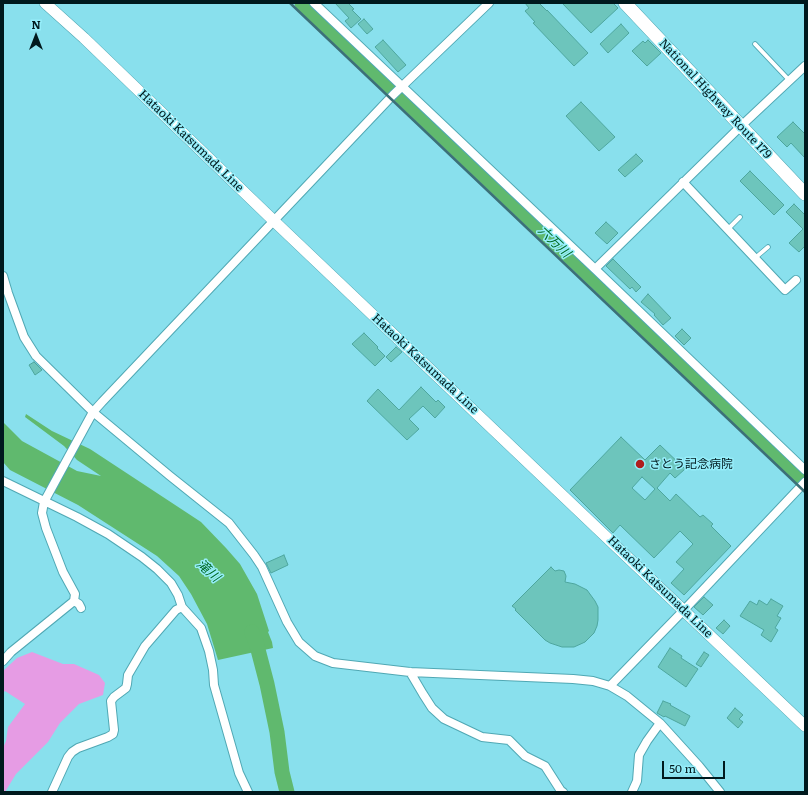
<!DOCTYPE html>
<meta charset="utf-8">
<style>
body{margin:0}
#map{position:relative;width:808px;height:795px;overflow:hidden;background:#89e0ed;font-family:Literata,serif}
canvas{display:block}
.frame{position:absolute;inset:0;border:4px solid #00191d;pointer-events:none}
.north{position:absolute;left:16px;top:16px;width:40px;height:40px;-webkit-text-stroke:3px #96eefa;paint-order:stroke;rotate:0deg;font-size:11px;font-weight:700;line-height:16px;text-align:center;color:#00191d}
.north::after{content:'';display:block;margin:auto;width:14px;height:18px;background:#00191d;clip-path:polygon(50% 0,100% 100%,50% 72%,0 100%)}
.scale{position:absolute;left:662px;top:761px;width:63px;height:18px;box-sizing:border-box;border:2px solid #00191d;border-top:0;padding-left:5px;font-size:12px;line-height:14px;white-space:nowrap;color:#00191d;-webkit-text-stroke:3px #96eefa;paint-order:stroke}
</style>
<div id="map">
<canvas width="808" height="795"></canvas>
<div class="frame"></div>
<div class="north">N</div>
<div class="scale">50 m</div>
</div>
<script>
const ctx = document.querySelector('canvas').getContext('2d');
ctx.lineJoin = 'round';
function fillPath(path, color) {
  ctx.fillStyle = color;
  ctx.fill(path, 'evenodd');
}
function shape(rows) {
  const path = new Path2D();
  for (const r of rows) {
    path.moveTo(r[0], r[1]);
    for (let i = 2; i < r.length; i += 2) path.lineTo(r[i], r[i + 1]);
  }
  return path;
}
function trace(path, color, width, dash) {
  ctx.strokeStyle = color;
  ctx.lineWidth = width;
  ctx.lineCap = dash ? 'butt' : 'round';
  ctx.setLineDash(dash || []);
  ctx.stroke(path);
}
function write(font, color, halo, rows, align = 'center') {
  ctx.font = font + ' Literata,"Noto Sans JP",serif';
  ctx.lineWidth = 3;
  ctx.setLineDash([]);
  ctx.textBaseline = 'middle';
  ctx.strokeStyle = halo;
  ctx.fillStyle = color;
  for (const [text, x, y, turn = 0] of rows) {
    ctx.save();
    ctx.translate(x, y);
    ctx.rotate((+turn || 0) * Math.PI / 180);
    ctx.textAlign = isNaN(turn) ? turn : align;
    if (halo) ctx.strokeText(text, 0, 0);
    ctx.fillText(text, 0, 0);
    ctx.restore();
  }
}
fillPath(shape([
 [32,652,63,664,74,664,99,675,105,683,103,695,79,704,60,723,48,742,16,774,5,792,3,792,3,748,6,741,8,727,25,704,5,691,3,693,3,671,17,658]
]), '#e69ce4');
fillPath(shape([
 [26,414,52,431,90,449,201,522,226,548,240,564,257,594,269,631,268,632,272,642,273,648,218,660,207,624,191,594,179,576,157,556,78,505,10,470,3,462,3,422,22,441,77,471,101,476,77,460,64,446,25,417]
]), '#60b96e');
trace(shape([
 [302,3,589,275,805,482],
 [252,632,256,642,267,684,277,732,282,772,287,792]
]), '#60b96e', 15);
const building = shape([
 [335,3,348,3,354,9,352,10,361,19,351,28,345,21,349,18,335,3],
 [525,3,539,3,547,11,547,10,588,53,574,66,533,23,535,22,525,11,529,8,525,3],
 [562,3,613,3,618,8,591,33,562,3],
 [364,19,373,29,367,34,358,24,364,19],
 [621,24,629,33,608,53,600,44,621,24],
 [383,40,406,65,398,72,375,47,383,40],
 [648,40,661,53,647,66,632,51,643,41,645,43,648,40],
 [581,102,615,137,599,151,566,116,581,102],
 [793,122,805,134,805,158,791,143,787,147,777,137,793,122],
 [636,154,643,161,625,177,618,170,636,154],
 [750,171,784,205,774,215,740,181,750,171],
 [794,204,805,215,805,246,799,252,789,243,803,229,786,212,794,204],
 [606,222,618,233,607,244,595,233,606,222],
 [613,259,641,287,636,292,632,287,630,289,606,266,613,259],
 [648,294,671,318,663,325,654,315,655,314,641,302,648,294],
 [682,329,691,338,684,345,675,336,682,329],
 [364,333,378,347,377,348,385,356,375,366,352,344,364,333],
 [396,347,402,352,391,362,386,357,396,347],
 [34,362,42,370,35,375,29,365,34,362],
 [421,387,436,402,438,400,445,407,435,418,423,406,409,419,419,429,407,440,367,401,378,389,399,410,421,387],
 [621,437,645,460,660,445,685,469,675,478,670,473,657,488,670,501,676,494,700,517,703,515,713,524,711,526,731,546,684,595,671,583,684,569,676,562,693,544,680,531,654,558,620,525,613,533,570,490,621,437],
 [642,477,655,489,645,500,632,488,642,477],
 [284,555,288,565,271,573,266,563,284,555],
 [551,567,555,571,559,570,564,571,566,576,565,582,575,584,587,590,595,601,598,607,598,620,597,626,594,633,585,642,574,647,562,647,550,643,545,640,515,610,516,609,512,606,551,567],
 [704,597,713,605,703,615,694,607,704,597],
 [771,599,783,606,777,616,781,618,775,628,778,630,771,642,761,635,764,630,740,616,750,601,757,605,759,600,767,605,771,599],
 [724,620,730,626,723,634,716,628,724,620],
 [670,648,682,656,681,658,698,669,686,687,658,667,670,648],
 [704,652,709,655,701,667,696,664,704,652],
 [663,701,671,704,670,705,690,716,685,726,665,716,664,717,657,713,663,701],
 [735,708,743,715,739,719,743,722,738,728,727,718,735,708]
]);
fillPath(building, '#6dc5bc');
trace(building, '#4ea69e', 1);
const service = shape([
 [755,44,789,80],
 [728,229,740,217],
 [755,258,768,247]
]);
const minor = shape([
 [314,3,595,269,805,470],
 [683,182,785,290,796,280],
 [595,269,741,126,805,66],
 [3,276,8,293,24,337,36,356,93,412,170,476,229,523,254,555,262,567,287,622,299,642,315,656,333,663,410,672,573,679,593,681,610,686,627,696,660,723,699,766,720,792],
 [3,481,77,517,108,534,142,557,157,569,171,583,178,595,182,607,201,628,209,651,213,670,214,685,239,773,248,792],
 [74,601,79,604,81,608],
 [3,661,11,652,74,601,75,594,63,572,46,528,42,513,44,502,93,412,102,402,393,95,489,3],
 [410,672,423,694,432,708,444,719,482,737,509,740,525,756,545,766,561,791,563,792],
 [610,686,684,610,805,482],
 [52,792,68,757,72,752,78,748,108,737,113,734,114,730,111,701,114,697,126,688,127,684,128,675,145,646,176,610,182,607],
 [632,792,637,781,639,755,647,741,660,723]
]);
const secondary = shape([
 [45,3,84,38,274,221,805,726]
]);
const trunk = shape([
 [625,3,805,194]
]);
trace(service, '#50a8b4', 5.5);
trace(minor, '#50a8b4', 10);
trace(secondary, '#50a8b4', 12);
trace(trunk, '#50a8b4', 14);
trace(service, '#fff', 4);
trace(minor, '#fff', 8);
trace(secondary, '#fff', 11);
trace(trunk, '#fff', 13);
trace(shape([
 [290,3,805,492]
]), '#3c7078', 2.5);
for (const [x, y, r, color] of [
 [640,464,5,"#af1e1d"]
]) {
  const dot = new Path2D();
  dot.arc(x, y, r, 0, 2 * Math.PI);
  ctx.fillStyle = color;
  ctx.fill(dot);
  trace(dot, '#96eefa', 1.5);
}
write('12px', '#00191d', '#96eefa', [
 ["National Highway Route 179",715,99,47],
 ["Hataoki Katsumada Line",191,141,44],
 ["Hataoki Katsumada Line",425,364,43],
 ["Hataoki Katsumada Line",660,587,44]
]);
write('12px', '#00191d', '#96eefa', [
 ["さとう記念病院",649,464]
], 'left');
write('italic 13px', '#006a24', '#96eefa', [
 ["六万川",554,242,44],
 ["滝川",208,571,42]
]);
</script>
